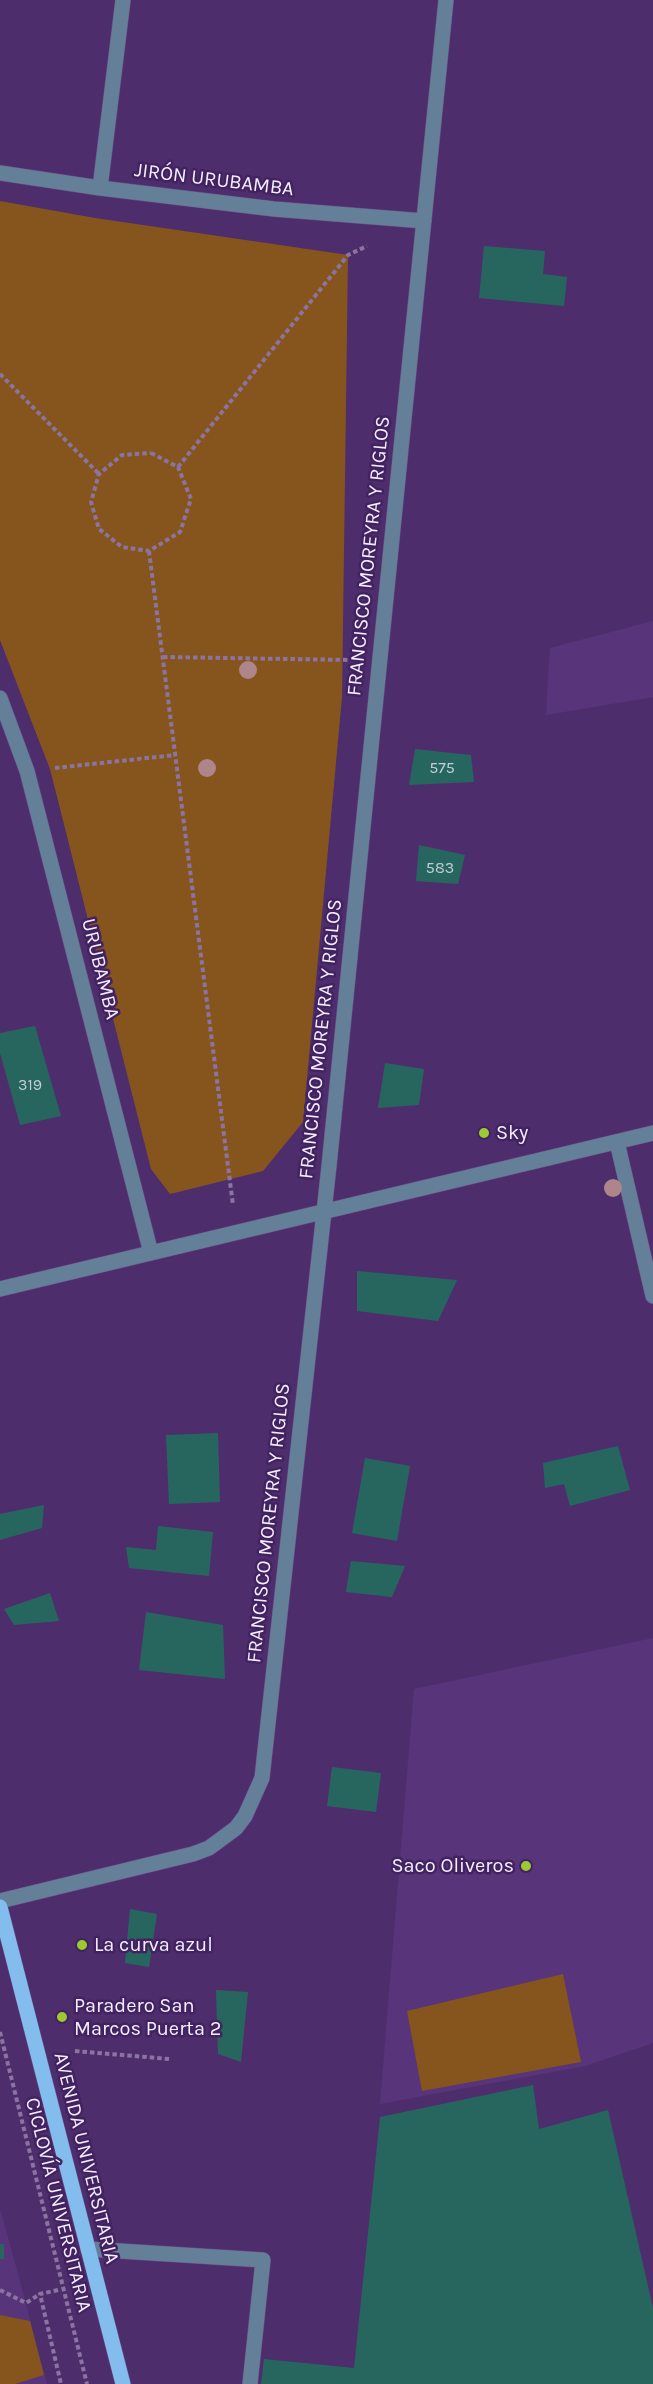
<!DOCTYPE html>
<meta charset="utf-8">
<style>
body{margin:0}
canvas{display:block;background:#4e2d6d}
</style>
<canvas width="653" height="2384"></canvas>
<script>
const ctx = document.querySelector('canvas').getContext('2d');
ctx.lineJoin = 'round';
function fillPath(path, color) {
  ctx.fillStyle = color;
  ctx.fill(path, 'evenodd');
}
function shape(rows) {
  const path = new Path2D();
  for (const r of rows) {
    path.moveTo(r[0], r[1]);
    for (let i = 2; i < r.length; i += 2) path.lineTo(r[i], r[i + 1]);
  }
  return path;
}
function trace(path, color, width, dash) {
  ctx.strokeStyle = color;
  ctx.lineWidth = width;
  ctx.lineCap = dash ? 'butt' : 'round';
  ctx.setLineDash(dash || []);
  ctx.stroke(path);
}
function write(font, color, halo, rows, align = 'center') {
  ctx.font = font + ' Karla,sans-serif';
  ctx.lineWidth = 5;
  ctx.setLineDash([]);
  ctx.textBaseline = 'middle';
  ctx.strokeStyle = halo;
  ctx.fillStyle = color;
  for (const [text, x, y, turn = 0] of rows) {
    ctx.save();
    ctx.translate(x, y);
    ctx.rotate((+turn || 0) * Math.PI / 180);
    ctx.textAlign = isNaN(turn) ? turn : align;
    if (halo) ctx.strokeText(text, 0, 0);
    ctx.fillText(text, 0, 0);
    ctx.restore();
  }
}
fillPath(shape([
 [653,621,653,697,546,715,550,648],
 [653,1638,653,2043,585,2066,380,2104,414,1689],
 [0,2209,15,2263,47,2384,0,2384]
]), '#58347b');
fillPath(shape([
 [0,201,95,218,348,255,342,697,303,1122,263,1171,170,1194,151,1169,50,769,0,640],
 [563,1974,581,2062,422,2091,407,2011],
 [0,2315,30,2321,44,2375,15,2384,0,2384]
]), '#86551d');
fillPath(shape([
 [484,246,545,251,543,274,567,277,564,306,479,298],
 [415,749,471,755,474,782,409,785],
 [419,845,465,855,458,884,416,881],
 [35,1026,61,1116,20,1125,0,1053,0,1033],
 [385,1063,424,1069,419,1105,378,1108],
 [357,1271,457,1280,438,1321,357,1311],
 [218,1433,220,1502,169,1504,166,1435],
 [618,1446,630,1490,570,1506,564,1484,545,1488,543,1463],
 [365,1458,410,1466,397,1541,352,1533],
 [44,1505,42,1528,0,1540,0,1514],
 [158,1526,213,1532,209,1576,129,1568,126,1547,156,1550],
 [351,1561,405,1566,392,1597,346,1592],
 [50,1593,59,1621,14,1625,4,1609],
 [146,1612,223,1625,225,1679,139,1670],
 [332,1767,381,1773,376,1812,327,1806],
 [130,1909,157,1914,149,1967,125,1963],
 [216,1990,248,1992,241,2062,218,2054],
 [533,2085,539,2129,608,2110,653,2308,653,2384,261,2384,264,2359,354,2368,380,2117],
 [0,2244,4,2244,4,2259,0,2259]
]), '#27665f');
const minor = shape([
 [0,173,100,188,274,209,424,221],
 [100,188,123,0],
 [0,698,27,771,151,1253],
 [617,1142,653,1296],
 [0,1289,653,1133],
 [0,1901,193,1854,209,1848,236,1828,245,1816,262,1778,329,1166,446,0],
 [88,2249,263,2260,250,2384]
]);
const major = shape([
 [0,1907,123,2384]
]);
trace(minor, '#694c84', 16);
trace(major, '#694c84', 16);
trace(shape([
 [0,374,99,474],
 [151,453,178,467,191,499,180,532,149,551,122,547,99,529,91,502,99,474,122,455,151,453],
 [178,467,348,255,367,246],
 [149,551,233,1205],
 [163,657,351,660],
 [55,768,175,755],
 [0,2032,87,2384],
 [75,2051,169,2059],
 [0,2290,26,2303,40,2294],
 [58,2290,40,2294,61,2384]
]), '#8b74a2', 4, [4.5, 3]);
trace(minor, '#647f98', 15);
trace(major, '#83bdee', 15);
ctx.fillStyle = '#ad858a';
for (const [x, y] of [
 [248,670],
 [207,768],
 [613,1188]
]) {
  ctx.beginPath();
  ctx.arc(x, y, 9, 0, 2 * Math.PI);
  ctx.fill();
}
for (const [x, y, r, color] of [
 [484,1133,6,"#9dca30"],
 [526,1866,6,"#9dca30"],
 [82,1945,6,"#9dca30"],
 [62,2017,6,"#9dca30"]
]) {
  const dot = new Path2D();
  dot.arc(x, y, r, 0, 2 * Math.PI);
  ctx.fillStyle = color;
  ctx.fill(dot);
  trace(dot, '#432261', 2);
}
write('16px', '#c1ccd6', null, [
 ["575",442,768],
 ["583",440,868],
 ["319",30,1085]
]);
write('20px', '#f4eefd', '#432261', [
 ["JIRÓN URUBAMBA",214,180,7],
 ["FRANCISCO MOREYRA Y RIGLOS",369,556,-84],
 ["URUBAMBA",100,969,76],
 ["FRANCISCO MOREYRA Y RIGLOS",321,1039,-84],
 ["FRANCISCO MOREYRA Y RIGLOS",269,1523,-84],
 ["AVENIDA UNIVERSITARIA",86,2158,76],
 ["CICLOVÍA UNIVERSITARIA",58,2205,76]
]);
write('20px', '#f4eefd', '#432261', [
 ["Sky",496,1133],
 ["Saco Oliveros",514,1866,"right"],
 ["La curva azul",94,1945],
 ["Paradero San",74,2006],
 ["Marcos Puerta 2",74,2029]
], 'left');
</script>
